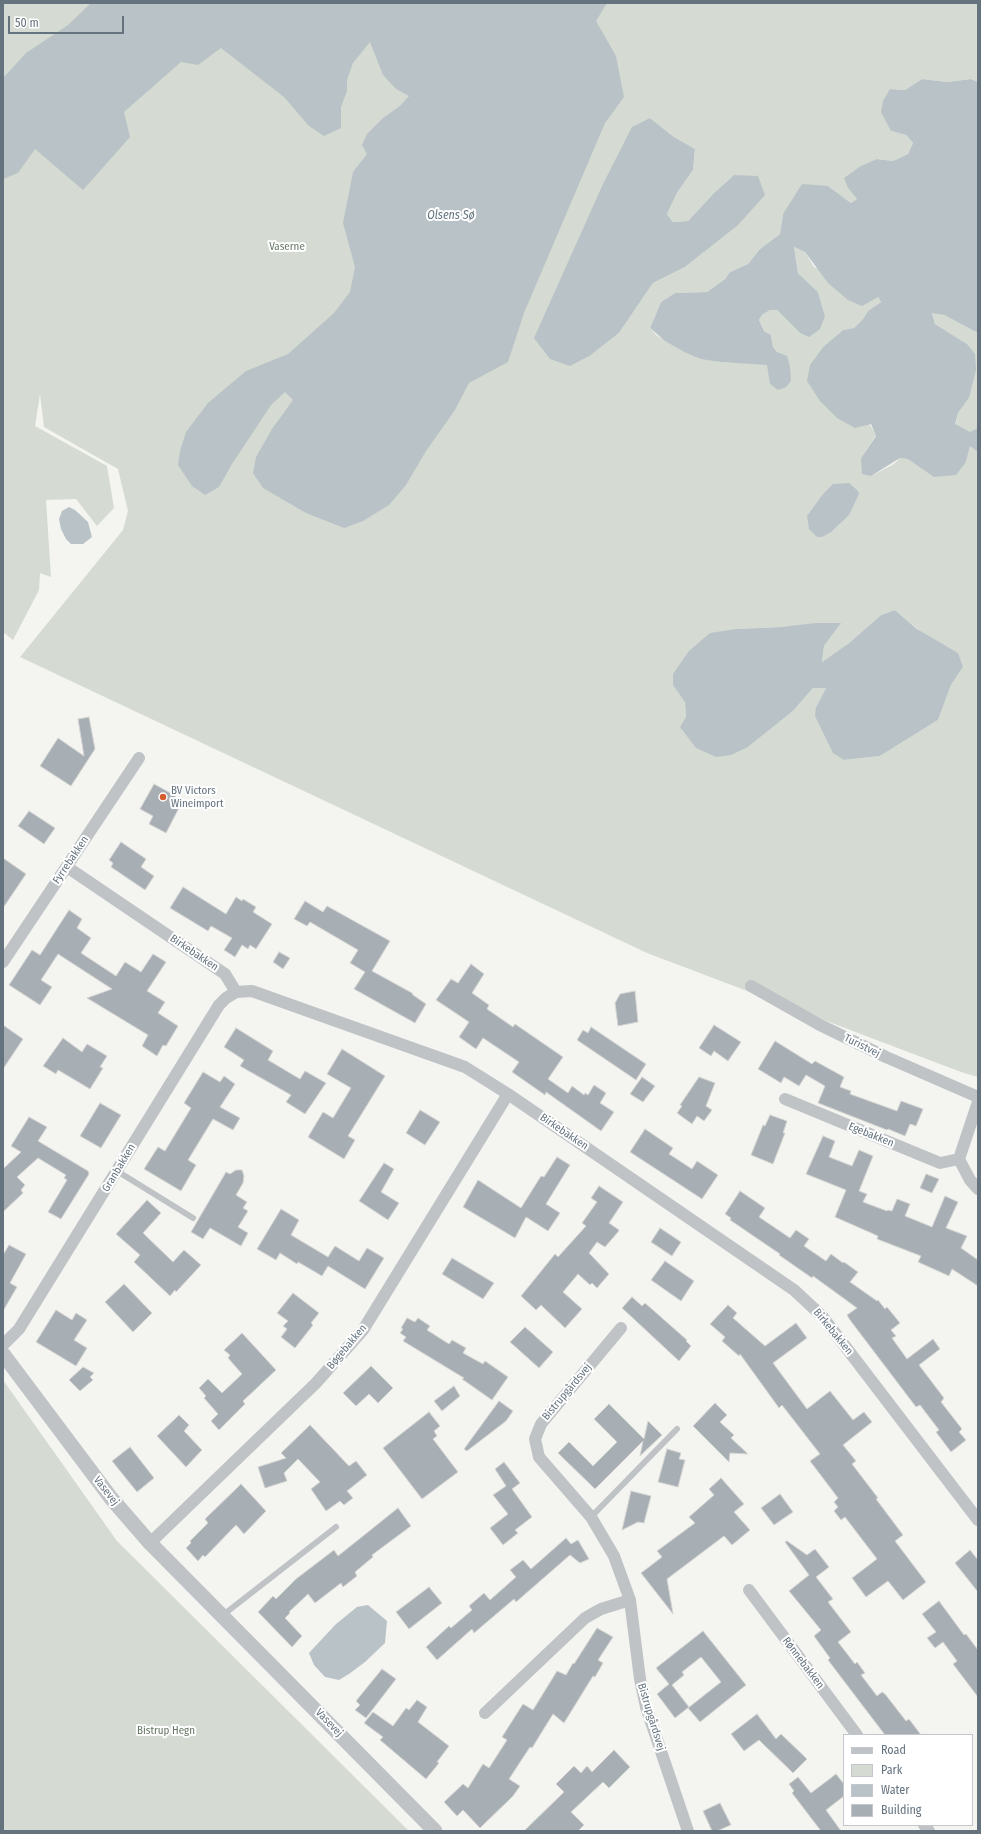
<!DOCTYPE html>
<meta charset="utf-8">
<style>
body{margin:0}
#map{position:relative;width:981px;height:1834px;overflow:hidden;background:#f4f4f1;font-family:"Fira Sans Condensed",sans-serif}
canvas{display:block}
.frame{position:absolute;inset:0;border:4px solid #65737f;pointer-events:none}
.legend{position:absolute;left:843px;top:1734px;width:130px;height:92px;box-sizing:border-box;background:#fff;border:1px solid #c1c7cc;margin:0;padding:5px 7px;list-style:none;font-size:12px;color:#65737f}
.legend li{display:flex;align-items:center;gap:8px;height:20px}
.legend b{width:20px;border:1px solid #c1c7cc}
.scale{position:absolute;left:8px;top:16px;width:116px;height:18px;box-sizing:border-box;border:2px solid #65737f;border-top:0;padding-left:5px;font-size:12px;line-height:14px;white-space:nowrap;color:#65737f;-webkit-text-stroke:3px #fff;paint-order:stroke}
</style>
<div id="map">
<canvas width="981" height="1834"></canvas>
<div class="frame"></div>
<ul class="legend">
<li><b style="height:5px;background:#bfc3c6"></b>Road</li>
<li><b style="height:11px;background:#d5dbd2"></b>Park</li>
<li><b style="height:11px;background:#b9c3c7"></b>Water</li>
<li><b style="height:11px;background:#a8afb4"></b>Building</li>
</ul>
<div class="scale">50 m</div>
</div>
<script>
const ctx = document.querySelector('canvas').getContext('2d');
ctx.lineJoin = 'round';
function fillPath(path, color) {
  ctx.fillStyle = color;
  ctx.fill(path, 'evenodd');
}
function shape(rows) {
  const path = new Path2D();
  for (const r of rows) {
    path.moveTo(r[0], r[1]);
    for (let i = 2; i < r.length; i += 2) path.lineTo(r[i], r[i + 1]);
  }
  return path;
}
function trace(path, color, width, dash) {
  ctx.strokeStyle = color;
  ctx.lineWidth = width;
  ctx.lineCap = dash ? 'butt' : 'round';
  ctx.setLineDash(dash || []);
  ctx.stroke(path);
}
function write(font, color, halo, rows, align = 'center') {
  ctx.font = font + ' "Fira Sans Condensed",sans-serif';
  ctx.lineWidth = 4;
  ctx.setLineDash([]);
  ctx.textBaseline = 'middle';
  ctx.strokeStyle = halo;
  ctx.fillStyle = color;
  for (const [text, x, y, turn = 0] of rows) {
    ctx.save();
    ctx.translate(x, y);
    ctx.rotate((+turn || 0) * Math.PI / 180);
    ctx.textAlign = isNaN(turn) ? turn : align;
    if (halo) ctx.strokeText(text, 0, 0);
    ctx.fillText(text, 0, 0);
    ctx.restore();
  }
}
fillPath(shape([
 [3,3,978,3,978,82,971,79,947,82,922,79,905,90,890,89,891,131,906,135,913,143,908,154,893,161,877,159,848,188,858,199,851,203,828,186,783,214,780,234,760,249,748,264,730,272,725,279,707,292,675,293,661,302,650,328,656,335,684,352,720,362,768,364,777,352,773,347,771,335,764,331,759,320,762,315,770,310,777,310,800,333,825,316,818,292,798,273,794,247,805,252,814,267,878,297,881,302,868,311,863,319,854,328,843,330,824,346,876,435,861,458,871,476,894,464,900,458,966,462,970,445,978,452,978,1077,961,1072,647,953,20,657,123,530,128,511,118,469,44,427,40,394,35,426,107,466,114,508,97,526,76,499,46,500,51,577,40,573,39,590,13,640,3,632],
 [650,118,674,137,695,149,693,170,677,193,667,214,673,222,688,221,714,193,734,175,704,252,685,267,653,283,619,333,591,355],
 [895,610,963,667,951,685,938,720,880,756,844,760,816,707,826,688,813,688,793,711,748,747,686,717,685,702,736,629,840,624,824,646,822,662,849,643,881,615],
 [932,312,944,315,978,333,978,428,970,433,955,425,958,413,969,398,967,344,935,324],
 [3,1380,117,1541,409,1831,3,1831]
]), '#d5dbd2');
fillPath(shape([
 [91,3,607,3,596,21,616,56,624,97,605,123,524,313,508,362,469,383,455,410,426,451,406,485,389,505,363,521,344,528,306,513,263,488,253,473,256,457,272,429,293,400,285,392,271,405,232,464,219,487,205,495,192,486,178,465,180,451,186,432,208,403,246,371,288,354,334,313,350,292,355,267,343,223,353,172,367,154,362,145,367,134,383,118,400,106,409,96,396,89,383,75,370,42,353,63,347,80,347,91,341,107,341,128,324,136,309,126,284,97,221,48,198,65,181,62,124,112,130,137,83,190,35,149,18,173,3,179,3,78,26,53,68,25],
 [922,79,947,82,971,79,978,82,978,333,944,315,932,313,935,324,967,344,975,354,976,370,969,398,958,413,955,424,970,432,978,428,978,452,970,446,966,462,956,475,934,477,908,459,900,458,871,476,862,474,861,458,876,436,871,424,855,428,837,418,820,401,807,381,810,365,824,346,843,330,854,328,863,319,868,311,881,302,878,297,862,306,848,300,828,283,805,252,794,247,798,273,818,292,825,316,820,329,809,337,800,333,777,310,770,310,762,315,759,320,764,331,771,335,773,347,777,352,787,356,790,367,791,381,786,387,778,390,770,384,767,365,720,362,701,359,684,352,665,341,650,328,661,302,675,293,707,292,725,279,730,272,748,264,760,249,780,234,783,214,802,184,828,186,851,203,857,199,848,188,844,178,861,166,877,159,893,161,908,154,913,143,906,135,891,131,881,112,883,101,890,89,905,90],
 [650,118,674,137,695,149,693,170,677,193,667,214,673,222,688,221,714,193,734,175,758,176,765,195,738,225,685,267,653,283,619,333,591,355,570,366,550,359,534,338,603,184,632,127],
 [849,483,858,491,859,494,849,515,831,532,822,537,817,537,809,529,807,516,823,494,833,484],
 [69,507,75,510,88,522,92,537,83,544,71,544,66,539,61,529,59,519,62,511],
 [895,610,917,629,958,653,963,667,951,685,938,720,880,756,844,760,833,753,815,716,816,707,826,688,813,688,793,711,748,747,731,755,716,757,696,748,680,727,686,717,685,702,673,685,673,674,689,651,710,633,736,629,780,627,816,623,841,623,824,646,822,662,849,643,881,615],
 [368,1605,387,1621,385,1643,365,1662,349,1674,339,1680,325,1677,314,1665,309,1653,336,1624,357,1607]
]), '#b9c3c7');
const building = shape([
 [89,717,95,749,71,786,40,766,58,738,84,756,78,719,89,717],
 [154,784,176,796,172,802,180,806,166,833,149,824,153,816,140,809,154,784],
 [29,811,55,828,44,844,18,826,29,811],
 [121,842,146,859,141,867,154,876,145,890,111,867,113,863,109,860,121,842],
 [3,858,26,874,3,908,3,858],
 [183,887,226,914,236,897,242,901,243,899,256,907,253,912,272,924,256,949,250,945,248,949,242,945,235,957,224,950,232,938,211,926,208,931,170,908,183,887],
 [305,901,323,912,327,906,390,941,372,971,412,993,413,995,426,1004,415,1023,354,989,365,972,350,963,358,950,310,922,307,926,294,919,305,901],
 [69,910,82,919,77,928,91,938,81,953,116,976,125,962,141,972,153,954,166,962,147,991,165,1002,158,1013,178,1026,166,1046,163,1045,157,1056,142,1046,148,1035,87,998,112,989,58,954,41,980,52,987,40,1005,9,985,32,950,40,955,69,910],
 [279,952,290,958,283,969,273,962,279,952],
 [471,964,484,974,472,993,489,1005,487,1009,513,1027,515,1024,563,1057,548,1079,568,1093,572,1086,584,1095,585,1093,588,1095,594,1085,606,1093,600,1103,614,1112,601,1131,546,1092,545,1095,512,1072,519,1062,483,1038,476,1049,459,1037,469,1022,436,1000,451,979,458,983,471,964],
 [635,991,638,1022,618,1026,615,1003,620,994,635,991],
 [3,1025,23,1039,3,1069,3,1025],
 [714,1025,741,1042,728,1061,714,1051,711,1056,699,1048,714,1025],
 [591,1027,646,1064,636,1080,577,1040,583,1030,588,1033,591,1027],
 [236,1028,273,1051,268,1060,300,1079,305,1071,326,1083,305,1114,286,1102,291,1095,240,1066,244,1060,224,1047,236,1028],
 [63,1038,82,1052,87,1044,107,1056,100,1067,103,1068,90,1089,58,1070,56,1074,43,1066,63,1038],
 [775,1041,812,1064,815,1061,844,1077,840,1087,851,1091,850,1094,897,1111,901,1101,923,1109,916,1126,910,1124,905,1136,888,1129,887,1130,818,1103,825,1086,806,1075,799,1086,784,1077,781,1083,758,1069,775,1041],
 [342,1049,385,1076,348,1136,355,1140,344,1159,308,1137,323,1112,333,1118,351,1088,327,1074,342,1049],
 [203,1072,220,1082,224,1076,235,1084,220,1107,240,1118,233,1130,213,1119,188,1160,196,1165,181,1191,144,1169,158,1147,165,1151,191,1108,184,1103,203,1072],
 [642,1077,655,1086,643,1102,630,1094,642,1077],
 [699,1077,715,1083,706,1106,712,1110,704,1121,697,1116,692,1124,677,1113,682,1106,680,1105,699,1077],
 [100,1103,121,1115,101,1148,80,1136,100,1103],
 [420,1110,440,1122,425,1145,406,1133,420,1110],
 [770,1115,787,1121,783,1133,785,1133,773,1164,751,1155,763,1125,765,1126,770,1115],
 [29,1117,47,1127,38,1141,88,1171,89,1174,61,1219,48,1212,67,1180,64,1178,66,1175,38,1158,17,1177,25,1185,21,1190,23,1193,3,1212,3,1169,21,1152,11,1146,29,1117],
 [645,1129,673,1148,669,1154,692,1169,697,1161,718,1175,702,1199,630,1152,645,1129],
 [823,1136,835,1141,829,1157,852,1166,859,1150,873,1156,859,1191,867,1194,863,1202,887,1211,888,1210,892,1211,897,1199,910,1204,905,1216,932,1227,945,1196,958,1202,946,1228,967,1236,961,1248,978,1260,978,1286,952,1269,949,1276,918,1262,921,1256,877,1239,878,1236,835,1217,846,1190,806,1174,823,1136],
 [557,1157,570,1165,546,1204,560,1213,548,1231,526,1217,515,1238,463,1207,478,1180,521,1208,541,1176,544,1177,557,1157],
 [384,1163,394,1169,381,1192,399,1203,388,1220,359,1201,384,1163],
 [236,1170,242,1170,244,1176,243,1183,236,1195,247,1202,243,1208,248,1211,238,1227,248,1233,241,1246,210,1228,203,1239,191,1232,226,1172,230,1174,236,1170],
 [926,1174,939,1179,932,1193,920,1188,926,1174],
 [599,1186,623,1202,609,1223,619,1230,618,1232,605,1247,597,1242,589,1253,609,1274,597,1288,592,1283,590,1285,578,1274,563,1292,582,1309,565,1328,541,1305,536,1310,521,1296,555,1254,558,1257,586,1226,582,1223,597,1202,591,1198,599,1186],
 [740,1191,765,1208,759,1217,790,1238,796,1230,809,1239,804,1246,826,1261,831,1254,843,1263,844,1262,858,1272,850,1282,877,1301,878,1300,885,1309,887,1307,900,1323,891,1330,896,1336,892,1338,907,1359,933,1339,940,1349,919,1365,944,1398,941,1402,962,1429,959,1432,966,1440,951,1452,936,1432,939,1430,920,1405,916,1407,850,1320,847,1315,857,1308,813,1276,812,1278,779,1255,780,1254,730,1220,731,1218,725,1214,740,1191],
 [147,1200,161,1213,143,1233,173,1262,184,1250,201,1265,176,1292,175,1290,170,1296,134,1262,140,1255,116,1234,147,1200],
 [281,1209,299,1220,291,1235,328,1257,335,1246,359,1261,367,1248,384,1258,365,1289,328,1266,322,1276,298,1262,297,1264,280,1253,276,1260,257,1249,281,1209],
 [660,1228,681,1242,672,1256,651,1242,660,1228],
 [9,1245,26,1254,10,1283,17,1287,3,1311,3,1255,9,1245],
 [452,1258,494,1283,483,1299,442,1274,452,1258],
 [665,1261,694,1281,681,1301,651,1280,665,1261],
 [124,1284,152,1313,133,1332,105,1302,124,1284],
 [293,1293,319,1313,311,1323,313,1325,295,1348,281,1337,287,1329,283,1326,288,1321,277,1313,293,1293],
 [632,1297,642,1306,645,1303,687,1340,686,1341,691,1346,679,1361,622,1308,632,1297],
 [728,1305,737,1313,733,1318,765,1346,796,1323,807,1338,773,1363,807,1409,830,1391,853,1420,864,1412,872,1422,843,1445,856,1461,852,1464,878,1498,876,1499,903,1535,895,1541,926,1582,903,1600,888,1581,866,1597,852,1578,877,1559,845,1517,841,1520,834,1511,838,1507,834,1502,838,1498,810,1461,820,1454,782,1405,779,1408,740,1354,739,1356,722,1341,725,1337,710,1324,728,1305],
 [56,1310,72,1320,76,1313,87,1320,74,1340,87,1348,76,1366,36,1342,56,1310],
 [407,1318,415,1322,418,1318,430,1326,427,1330,449,1344,452,1340,466,1348,463,1353,483,1364,485,1361,508,1377,492,1400,462,1379,464,1378,403,1341,406,1337,400,1333,403,1329,401,1328,407,1318],
 [525,1327,553,1352,539,1368,510,1342,525,1327],
 [242,1333,276,1370,243,1401,245,1404,219,1430,211,1421,218,1414,204,1398,206,1396,199,1388,208,1379,222,1393,242,1374,228,1358,230,1355,224,1350,242,1333],
 [371,1366,393,1388,378,1403,369,1394,356,1406,343,1393,371,1366],
 [83,1367,94,1373,90,1377,93,1380,80,1391,69,1380,83,1367],
 [454,1386,460,1396,442,1411,434,1401,454,1386],
 [499,1401,513,1411,506,1421,467,1451,464,1449,499,1401],
 [715,1403,727,1415,720,1422,734,1435,731,1438,748,1454,730,1453,729,1462,693,1426,715,1403],
 [609,1404,644,1439,648,1421,662,1435,640,1456,643,1441,595,1489,558,1453,569,1442,593,1466,617,1442,594,1419,609,1404],
 [429,1412,440,1426,434,1431,437,1436,433,1439,458,1472,422,1499,383,1448,429,1412],
 [179,1415,189,1425,184,1431,202,1450,186,1467,157,1436,179,1415],
 [310,1425,349,1466,356,1461,367,1475,347,1491,353,1498,344,1505,340,1501,326,1511,311,1489,320,1482,298,1459,284,1473,287,1481,265,1488,258,1467,286,1458,281,1453,310,1425],
 [130,1447,154,1478,137,1492,112,1461,130,1447],
 [667,1449,681,1453,679,1459,685,1460,678,1487,658,1482,667,1449],
 [504,1462,520,1483,512,1489,532,1517,515,1530,518,1533,503,1545,490,1528,508,1514,493,1495,506,1486,495,1469,504,1462],
 [721,1478,744,1504,734,1512,750,1530,732,1545,724,1536,667,1579,673,1614,641,1573,662,1557,657,1551,695,1523,689,1517,714,1495,709,1489,721,1478],
 [241,1484,266,1511,244,1534,236,1525,205,1557,203,1555,198,1561,186,1548,191,1543,190,1541,208,1523,205,1519,241,1484],
 [631,1491,651,1496,644,1523,638,1522,622,1530,631,1491],
 [780,1494,793,1512,774,1525,761,1508,780,1494],
 [398,1508,411,1526,372,1555,373,1557,355,1572,357,1576,343,1587,341,1583,315,1603,308,1594,289,1612,290,1613,285,1618,302,1636,292,1647,258,1612,273,1596,276,1599,296,1579,334,1550,338,1556,398,1508],
 [566,1538,571,1544,578,1540,589,1559,580,1563,570,1555,516,1602,514,1599,474,1633,472,1629,437,1660,426,1647,449,1626,451,1628,472,1610,469,1606,484,1593,490,1600,516,1577,510,1570,523,1560,531,1569,566,1538],
 [787,1541,807,1555,815,1549,829,1567,816,1577,833,1599,828,1602,851,1632,838,1642,855,1664,857,1662,865,1673,861,1675,877,1696,882,1692,885,1694,906,1721,909,1719,921,1735,885,1735,828,1660,830,1658,814,1636,821,1630,789,1591,809,1575,785,1542,787,1541],
 [970,1550,978,1560,978,1592,955,1563,970,1550],
 [429,1587,442,1603,409,1629,396,1612,429,1587],
 [939,1601,964,1635,966,1634,978,1650,978,1697,953,1664,957,1661,943,1642,935,1648,927,1638,936,1632,922,1614,939,1601],
 [597,1628,613,1637,598,1660,603,1663,595,1677,593,1676,564,1723,553,1714,532,1748,530,1747,509,1779,520,1786,513,1796,480,1828,463,1810,457,1816,444,1802,463,1784,468,1788,483,1764,489,1768,507,1740,502,1737,523,1704,533,1710,557,1671,566,1675,573,1663,574,1664,597,1628],
 [703,1631,746,1685,700,1722,688,1708,721,1682,701,1657,682,1672,684,1675,672,1685,689,1707,675,1718,657,1694,669,1684,656,1668,703,1631],
 [382,1669,396,1679,366,1718,355,1710,360,1705,356,1701,382,1669],
 [417,1700,427,1707,418,1722,449,1746,437,1762,439,1763,426,1779,380,1740,383,1737,364,1723,373,1712,393,1726,406,1708,409,1710,417,1700],
 [757,1714,776,1739,781,1734,807,1759,793,1773,759,1740,744,1751,731,1734,757,1714],
 [614,1750,630,1767,609,1788,603,1782,571,1812,584,1825,578,1831,524,1831,564,1792,556,1784,574,1766,581,1773,587,1766,592,1772,614,1750],
 [836,1774,844,1784,844,1796,826,1810,841,1831,821,1831,792,1793,794,1791,789,1784,798,1777,811,1793,836,1774],
 [720,1803,731,1825,717,1831,712,1831,703,1811,720,1803]
]);
fillPath(building, '#a8afb4');
trace(building, '#d5d5d3', 1);
trace(shape([
 [117,1171,193,1218],
 [591,1517,677,1429],
 [223,1615,336,1527]
]), '#bfc3c6', 6);
trace(shape([
 [67,867,225,974,236,992,252,991,465,1067,508,1094,794,1290,822,1316,978,1520],
 [3,962,139,758],
 [751,986,820,1025,886,1057,978,1097],
 [785,1099,940,1163,959,1159],
 [978,1102,959,1159,970,1180,978,1189],
 [621,1328,541,1424,535,1439,539,1457,591,1517,614,1556,630,1600,640,1679,646,1707,688,1831],
 [3,1345,19,1329,219,1005,226,998,236,992],
 [150,1543,316,1383,363,1330,508,1094],
 [749,1590,857,1735],
 [485,1713,585,1618,601,1609,630,1600],
 [924,1825,929,1831]
]), '#bfc3c6', 12);
trace(shape([
 [3,1354,111,1498,150,1543,435,1831]
]), '#bfc3c6', 15);
for (const [x, y, r, color] of [
 [163,797,4,"#d55e30"]
]) {
  const dot = new Path2D();
  dot.arc(x, y, r, 0, 2 * Math.PI);
  ctx.fillStyle = color;
  ctx.fill(dot);
  trace(dot, '#fff', 1.5);
}
write('11px', '#677764', '#fff', [
 ["Vaserne",287,247],
 ["Bistrup Hegn",166,1731]
]);
write('11px', '#65737f', '#fff', [
 ["BV Victors",171,791],
 ["Wineimport",171,804]
], 'left');
write('11px', '#65737f', '#fff', [
 ["Fyrrebakken",71,860,-56],
 ["Birkebakken",194,953,34],
 ["Turistvej",862,1046,26],
 ["Birkebakken",564,1132,34],
 ["Egebakken",871,1135,22],
 ["Granbakken",119,1168,-59],
 ["Birkebakken",833,1332,51],
 ["Bøgebakken",347,1347,-50],
 ["Bistrupgårdsvej",567,1392,-50],
 ["Vasevej",106,1491,52],
 ["Rønnebakken",803,1663,53],
 ["Bistrupgårdsvej",651,1717,73],
 ["Vasevej",329,1723,46]
]);
write('italic 12px', '#61747d', '#fff', [
 ["Olsens Sø",451,216]
]);
</script>
